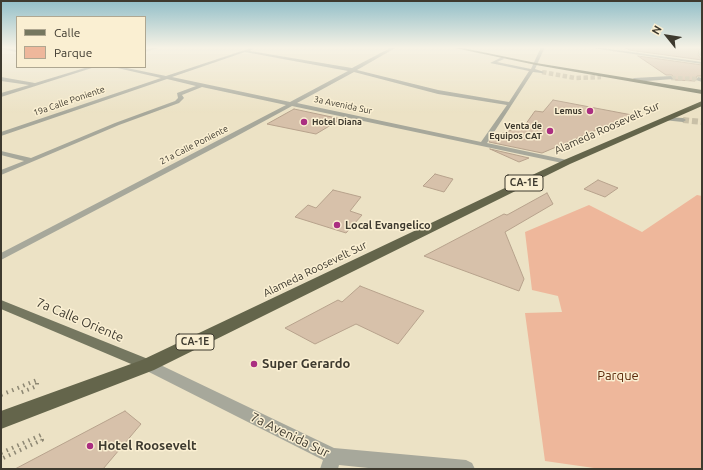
<!DOCTYPE html>
<style>
body{margin:0}
#map{position:relative;width:703px;height:470px;overflow:hidden;background:#ece2c5;font-family:Ubuntu,sans-serif}
canvas{display:block}
.frame{position:absolute;inset:0;border:2px solid #3e3a2f;pointer-events:none}
.legend{position:absolute;left:16px;top:16px;width:130px;height:52px;box-sizing:border-box;background:#faefd2;border:1px solid #afa791;margin:0;padding:5px 7px;list-style:none;font-size:12px;color:#3e3a2f}
.legend li{display:flex;align-items:center;gap:8px;height:20px}
.legend b{width:20px;border:1px solid #afa791}
.north{position:absolute;left:647px;top:16px;width:40px;height:40px;-webkit-text-stroke:3px #faefd2;paint-order:stroke;rotate:300deg;font-size:11px;font-weight:700;line-height:16px;text-align:center;color:#3e3a2f}
.north::after{content:'';display:block;margin:auto;width:14px;height:18px;background:#3e3a2f;clip-path:polygon(50% 0,100% 100%,50% 72%,0 100%)}
</style>
<div id="map">
<canvas width="703" height="470"></canvas>
<div class="frame"></div>
<ul class="legend">
<li><b style="height:5px;background:#757760"></b>Calle</li>
<li><b style="height:11px;background:#eeb79b"></b>Parque</li>
</ul>
<div class="north">N</div>
</div>
<script>
const ctx = document.querySelector('canvas').getContext('2d');
ctx.lineJoin = 'round';
function fillPath(path, color) {
  ctx.fillStyle = color;
  ctx.fill(path, 'evenodd');
}
function shape(rows) {
  const path = new Path2D();
  for (const r of rows) {
    path.moveTo(r[0], r[1]);
    for (let i = 2; i < r.length; i += 2) path.lineTo(r[i], r[i + 1]);
  }
  return path;
}
function trace(path, color, width, dash) {
  ctx.strokeStyle = color;
  ctx.lineWidth = width;
  ctx.lineCap = dash ? 'butt' : 'round';
  ctx.setLineDash(dash || []);
  ctx.stroke(path);
}
function write(font, color, halo, rows, align = 'center') {
  ctx.font = font + ' Ubuntu,sans-serif';
  ctx.lineWidth = 3;
  ctx.setLineDash([]);
  ctx.textBaseline = 'middle';
  ctx.strokeStyle = halo;
  ctx.fillStyle = color;
  for (const [text, x, y, turn = 0] of rows) {
    ctx.save();
    ctx.translate(x, y);
    ctx.rotate((+turn || 0) * Math.PI / 180);
    ctx.textAlign = isNaN(turn) ? turn : align;
    if (halo) ctx.strokeText(text, 0, 0);
    ctx.fillText(text, 0, 0);
    ctx.restore();
  }
}
fillPath(shape([
 [697,195,702,196,702,469,601,469,545,461,525,313,562,312,558,296,532,290,525,232,589,205,642,232]
]), '#eeb79b');
const building = shape([
 [624,47,702,47,699,50,698,55,702,60,629,50,624,47],
 [638,56,702,65,702,76,697,76,695,81,675,80,672,75,666,75,638,56],
 [553,100,632,115,542,153,489,142,492,137,525,125,535,111,543,112,553,100],
 [294,109,341,119,316,134,267,124,294,109],
 [490,149,529,158,519,162,490,149],
 [435,174,453,179,444,192,423,186,435,174],
 [598,180,618,188,605,197,584,189,598,180],
 [333,190,361,197,350,211,362,215,346,233,295,217,308,205,316,208,333,190],
 [547,193,553,204,505,232,524,279,519,291,424,256,504,214,507,215,547,193],
 [360,286,424,311,398,344,356,324,315,344,285,328,338,300,342,302,360,286],
 [125,411,141,424,103,469,15,469,125,411]
]);
fillPath(building, '#d7c1aa');
trace(building, '#b7a28c', 1);
trace(shape([
 [542,72,575,78,601,77],
 [671,78,698,79]
]), '#c9c0a7', 4.5, [4.5, 2.5]);
trace(shape([
 [683,120,702,122]
]), '#c9c0a7', 6, [6, 3]);
trace(shape([
 [1,395,37,380,37,386,20,393],
 [1,453,41,435,42,440,1,459]
]), '#8d8773', 4, [1.5, 4.5]);
fillPath(shape([
 [1,47,17,50,17,52,1,49,1,47],
 [155,47,162,47,145,52,145,50,155,47],
 [392,47,397,47,357,70,438,90,509,102,529,71,490,63,502,57,504,59,497,62,531,69,541,47,545,47,535,69,544,72,542,73,533,72,487,143,567,160,571,162,567,164,292,106,235,137,1,260,1,253,286,105,202,87,182,95,184,98,179,103,119,125,1,175,1,170,24,161,1,155,1,151,31,158,115,123,175,101,178,98,177,93,196,86,167,79,1,136,1,132,161,78,113,67,122,67,166,76,251,48,253,49,250,51,352,68,392,47],
 [245,52,348,71,290,102,172,77,245,52],
 [354,72,438,94,507,105,481,142,297,103,354,72],
 [585,47,596,47,702,62,702,64,585,47],
 [702,49,702,57,699,55,700,50,702,49],
 [88,67,95,67,1,97,1,93,29,85,1,81,1,77,35,83,88,67],
 [671,76,673,79,634,82,631,80,634,78,671,76],
 [698,77,702,78,702,82,696,80,698,77],
 [665,117,683,118,686,120,683,122,663,120,662,119,665,117],
 [148,359,334,448,466,460,472,463,475,469,378,469,339,465,338,469,320,469,323,460,143,369,141,365,143,361,148,359]
]), '#a7a89b');
fillPath(shape([
 [450,47,458,47,536,63,702,90,702,94,536,65,450,47],
 [1,300,153,361,155,365,153,369,148,371,143,369,1,309,1,300]
]), '#757760');
fillPath(shape([
 [702,101,702,106,570,164,154,370,1,429,1,411,142,360,564,160,702,101]
]), '#64654b');
const sky = ctx.createLinearGradient(0, 0, 0, 113);
sky.addColorStop(0, '#91bec8');
sky.addColorStop(0.42, '#f6f2e5');
sky.addColorStop(1, '#f6f2e500');
ctx.fillStyle = sky;
ctx.fillRect(0, 0, 703, 113);
for (const [x, y, r, color] of [
 [590,111,4,"#aa2e81"],
 [304,122,4,"#aa2e81"],
 [550,131,4,"#aa2e81"],
 [337,225,4,"#aa2e81"],
 [254,364,4,"#aa2e81"],
 [90,446,4,"#aa2e81"]
]) {
  const dot = new Path2D();
  dot.arc(x, y, r, 0, 2 * Math.PI);
  ctx.fillStyle = color;
  ctx.fill(dot);
  trace(dot, '#faefd2', 1.5);
}
write('9px', '#3e3a2f', '#faefd2', [
 ["19a Calle Poniente",69,101,-19],
 ["3a Avenida Sur",343,105,12],
 ["21a Calle Poniente",194,145,-27]
]);
write('bold 9px', '#3e3a2f', '#faefd2', [
 ["Lemus",582,111],
 ["Hotel Diana",312,122,"left"],
 ["Venta de",542,126],
 ["Equipos CAT",542,136]
], 'right');
for (const [x, y, w] of [
 [524,183,38],
 [195,342,38]
]) {
  const box = new Path2D();
  box.roundRect(x - w / 2, y - 8, w, 16, 3);
  ctx.fillStyle = '#faefd2';
  ctx.fill(box);
  trace(box, '#3e3a2f', 1);
}
write('bold 10px', '#3e3a2f', null, [
 ["CA-1E",524,183],
 ["CA-1E",195,342]
]);
write('11px', '#3e3a2f', '#faefd2', [
 ["Alameda Roosevelt Sur",607,128,-24],
 ["Alameda Roosevelt Sur",315,269,-26]
]);
write('bold 11px', '#3e3a2f', '#faefd2', [
 ["Local Evangelico",345,225]
], 'left');
write('13px', '#3e3a2f', '#faefd2', [
 ["7a Calle Oriente",80,320,23],
 ["7a Avenida Sur",290,435,26]
]);
write('bold 13px', '#3e3a2f', '#faefd2', [
 ["Super Gerardo",262,364],
 ["Hotel Roosevelt",98,446]
], 'left');
write('13px', '#5c290a', '#faefd2', [
 ["Parque",618,376]
]);
</script>
